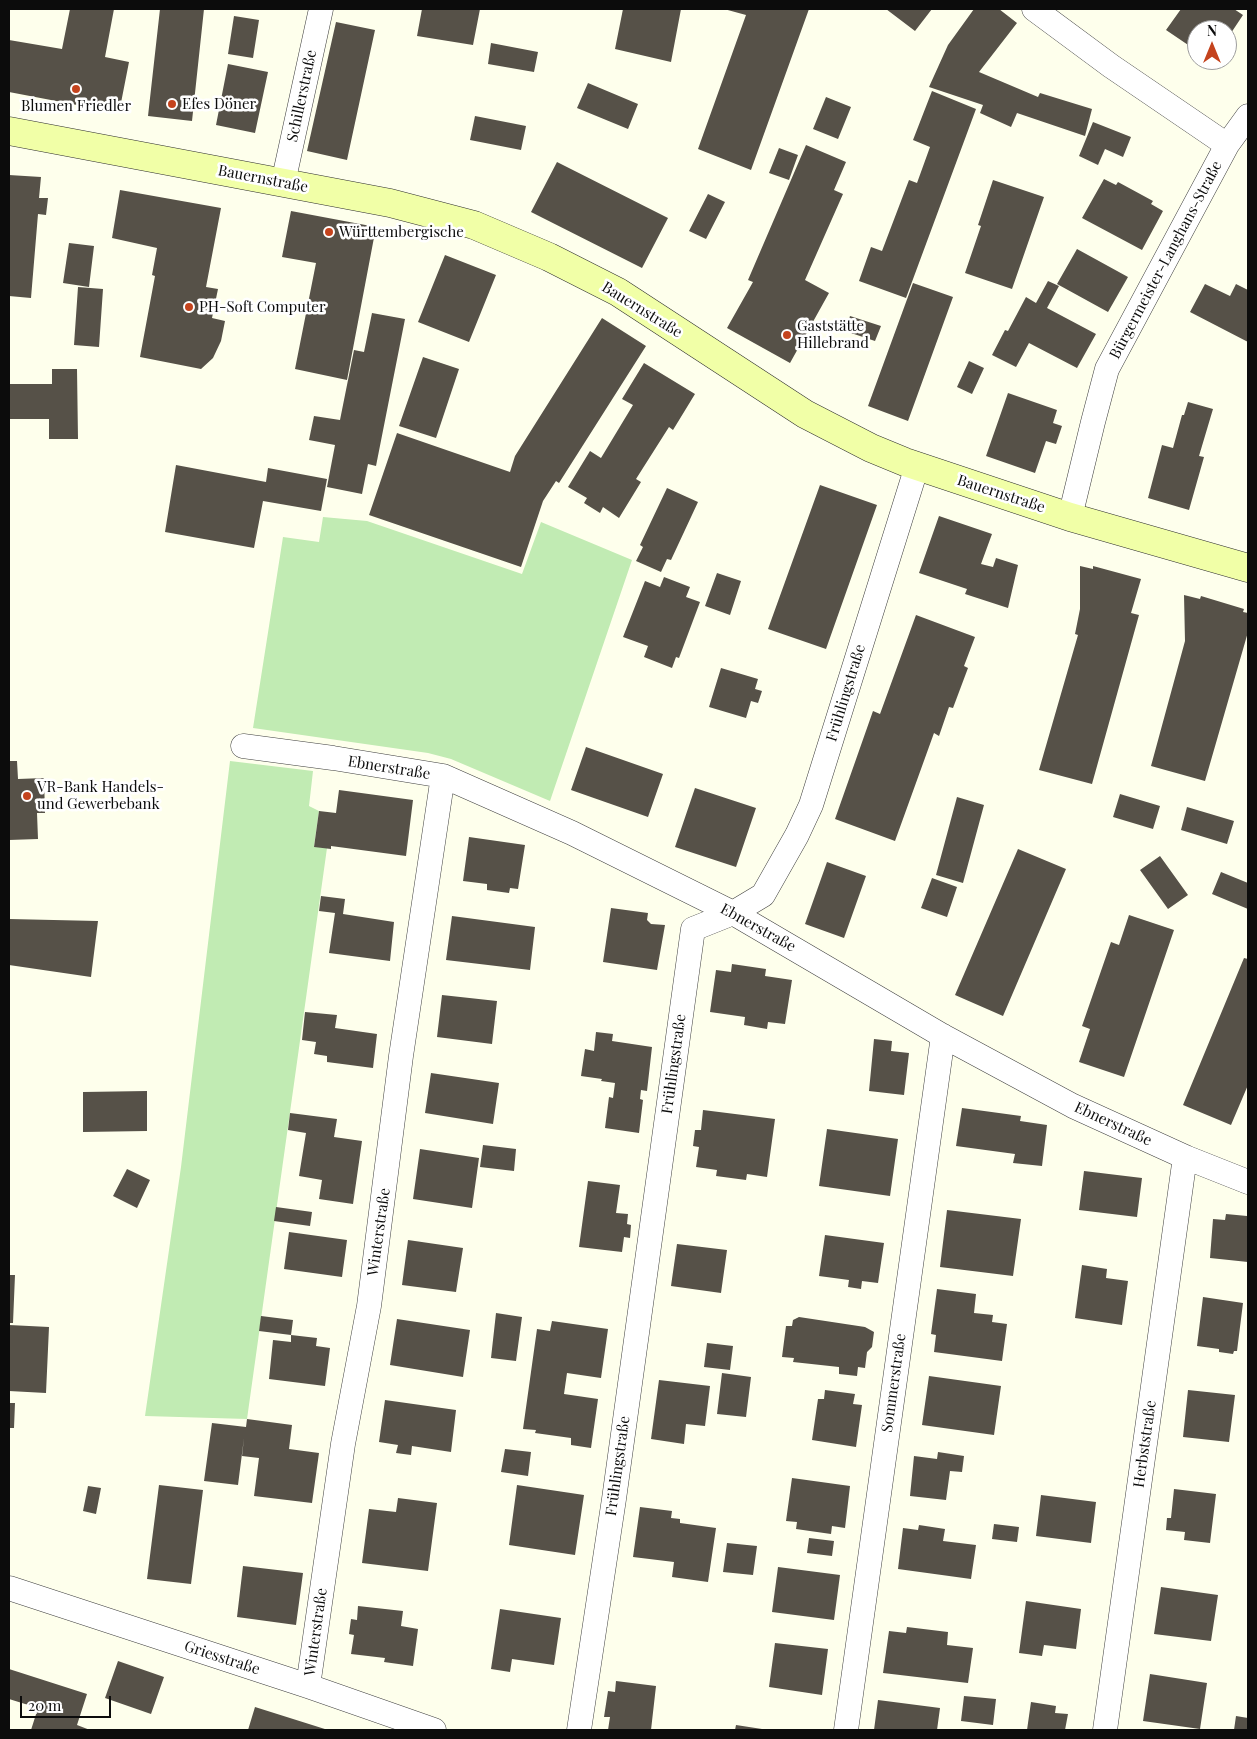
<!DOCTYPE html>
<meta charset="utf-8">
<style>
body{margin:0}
#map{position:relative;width:1257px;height:1739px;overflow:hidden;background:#feffec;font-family:"Playfair Display",serif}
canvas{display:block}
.frame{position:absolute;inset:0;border:10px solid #0c0c0c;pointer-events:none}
.north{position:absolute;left:1187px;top:20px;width:50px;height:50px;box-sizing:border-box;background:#fff;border:1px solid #9e9e9e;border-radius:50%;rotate:0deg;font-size:14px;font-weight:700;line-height:20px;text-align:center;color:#0c0c0c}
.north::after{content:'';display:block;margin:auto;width:18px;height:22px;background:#c4431d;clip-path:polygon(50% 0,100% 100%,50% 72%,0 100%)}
.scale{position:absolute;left:20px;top:1696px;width:91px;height:22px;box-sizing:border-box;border:2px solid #0c0c0c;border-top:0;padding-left:6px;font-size:15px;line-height:18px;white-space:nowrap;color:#0c0c0c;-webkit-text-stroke:4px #fff;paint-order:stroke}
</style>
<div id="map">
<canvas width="1257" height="1739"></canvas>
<div class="frame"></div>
<div class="north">N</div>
<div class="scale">20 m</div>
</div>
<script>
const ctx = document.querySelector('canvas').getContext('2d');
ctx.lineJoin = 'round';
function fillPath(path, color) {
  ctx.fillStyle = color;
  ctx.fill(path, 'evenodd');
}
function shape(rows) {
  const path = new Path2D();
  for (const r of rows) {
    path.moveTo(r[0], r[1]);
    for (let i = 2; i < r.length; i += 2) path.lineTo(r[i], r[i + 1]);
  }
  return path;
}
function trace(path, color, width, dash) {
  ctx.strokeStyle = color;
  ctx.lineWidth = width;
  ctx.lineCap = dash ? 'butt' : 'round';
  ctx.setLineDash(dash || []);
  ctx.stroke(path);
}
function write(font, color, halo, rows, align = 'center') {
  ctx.font = font + ' "Playfair Display",serif';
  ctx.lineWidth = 5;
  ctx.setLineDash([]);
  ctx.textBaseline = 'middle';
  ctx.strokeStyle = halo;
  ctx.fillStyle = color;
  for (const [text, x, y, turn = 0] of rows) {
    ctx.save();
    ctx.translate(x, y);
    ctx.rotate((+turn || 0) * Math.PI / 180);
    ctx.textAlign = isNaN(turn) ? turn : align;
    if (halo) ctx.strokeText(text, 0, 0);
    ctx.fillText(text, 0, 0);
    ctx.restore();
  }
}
fillPath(shape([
 [323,517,367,521,522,574,541,522,632,560,550,801,451,759,428,753,253,728,283,537,319,542],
 [230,761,313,771,309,806,319,811,314,846,327,848,247,1419,145,1416,181,1167]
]), '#c1ebb3');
fillPath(shape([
 [70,9,114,9,105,57,129,62,119,113,9,92,9,40,62,49],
 [160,9,204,9,192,121,148,116],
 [422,9,480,9,473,45,417,36],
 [623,9,681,9,671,62,615,49],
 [724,9,809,9,751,170,698,149,746,15],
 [886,9,932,9,915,31],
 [974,9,999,9,1017,23,979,72,1038,97,1040,93,1092,109,1085,136,1017,113,1011,127,980,113,983,105,929,87,948,45],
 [1181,9,1234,9,1243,15,1227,39,1227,30,1197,30,1197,51,1166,30],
 [234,16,259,20,253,58,228,54],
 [336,22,375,30,347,160,307,151],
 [491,43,538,52,534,72,488,64],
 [228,64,268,72,255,133,216,125],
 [588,83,638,104,628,129,577,108],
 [932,91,976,109,906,298,859,281,871,247,882,251,909,180,917,183,930,147,913,140],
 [826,97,851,107,838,139,813,129],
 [475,116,526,126,521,150,470,140],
 [1093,122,1131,137,1123,157,1105,149,1098,165,1079,156],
 [806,145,846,162,834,190,843,194,805,280,829,293,790,363,727,328,753,282,748,280],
 [779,148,798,155,789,180,769,173],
 [557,162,668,218,642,268,531,212],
 [9,175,41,177,39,198,48,198,46,215,38,214,31,298,9,296],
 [1104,179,1116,185,1118,182,1153,201,1151,204,1163,211,1142,250,1082,218],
 [993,180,1044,197,1012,289,965,273,981,226,978,225],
 [120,190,221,208,206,287,218,289,212,318,225,321,221,341,213,358,201,369,140,357,155,276,152,275,157,248,112,238],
 [708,194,725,202,706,239,689,231],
 [291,211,376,227,347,380,295,369,316,263,282,257],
 [69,243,94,246,89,287,63,283],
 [1077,249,1128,277,1108,312,1057,284],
 [445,255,496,275,469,342,418,322],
 [1048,281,1059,286,1047,308,1096,334,1077,368,1029,343,1016,367,992,355,1005,330,1008,331,1026,297,1036,303],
 [913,283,953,297,908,421,868,406],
 [1205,284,1230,296,1236,284,1248,290,1248,342,1190,312],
 [78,287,103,289,99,347,74,345],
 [372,313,405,319,376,466,368,464,362,494,327,487,335,445,309,440,314,416,340,420,354,350,364,352],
 [850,316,881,326,875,341,845,331],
 [602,318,646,346,559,483,556,481,543,501,521,567,369,515,397,433,510,472,515,456],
 [423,357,459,369,436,438,399,426],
 [969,361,984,368,972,394,957,387],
 [644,363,695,394,673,430,669,427,636,479,641,482,619,518,603,507,600,513,584,503,587,498,568,487,590,451,601,458,633,405,622,399],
 [52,369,77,369,78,439,49,439,49,419,9,419,9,384,52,384],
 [1008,393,1057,410,1053,423,1062,426,1056,444,1046,441,1035,473,986,456],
 [1188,402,1213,409,1199,456,1204,457,1189,510,1148,498,1162,445,1173,448,1182,415,1184,415],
 [176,465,266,482,268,468,327,479,321,511,263,501,254,548,165,532],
 [820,485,877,505,826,649,768,629],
 [667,488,698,502,671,560,667,559,661,572,636,561,643,547,640,545],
 [939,516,992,534,981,564,993,567,996,558,1018,565,1008,608,965,594,967,589,919,573],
 [1080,566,1093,569,1093,566,1141,579,1131,613,1139,615,1092,784,1039,770,1078,635,1075,634,1080,609],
 [717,573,741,581,730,615,705,606],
 [664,577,690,587,686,597,700,602,679,658,676,657,672,668,644,657,648,646,623,637,645,581,660,587],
 [1184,595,1200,599,1201,596,1244,609,1243,612,1248,613,1248,632,1205,781,1151,766,1185,641],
 [916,615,975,637,964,666,968,668,953,708,949,707,939,736,934,733,895,841,835,819,873,711,880,714],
 [721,668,758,679,755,689,762,691,758,703,751,701,746,718,709,707],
 [586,747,663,774,648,817,571,790],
 [9,761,17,761,18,779,44,778,45,813,37,813,38,839,9,840],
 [695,788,756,808,736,867,675,847],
 [339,790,413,800,406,856,331,846,331,849,314,847,319,811,336,813],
 [1120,794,1160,806,1153,829,1113,817],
 [957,797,984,805,963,883,936,875],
 [1187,807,1234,821,1227,844,1181,830],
 [469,837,525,845,518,889,510,888,509,893,487,890,487,884,463,881],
 [1018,849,1066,869,1003,1016,955,995],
 [1160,856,1188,895,1168,909,1140,870],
 [827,862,866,876,844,938,805,924],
 [1221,872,1248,883,1248,909,1212,894],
 [932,878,957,887,947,917,921,908],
 [321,896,345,899,343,914,394,922,390,961,329,953,335,913,319,911],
 [611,908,648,913,647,920,651,924,665,925,657,970,603,962],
 [1129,915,1174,930,1124,1077,1079,1062,1090,1029,1082,1026,1111,942,1119,945],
 [452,916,535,927,530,970,446,960],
 [9,919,98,921,91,977,9,965],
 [1244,958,1248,959,1248,1085,1231,1125,1183,1105],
 [732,964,766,969,765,976,792,980,785,1024,768,1022,767,1029,744,1025,745,1017,710,1012,716,970,731,972],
 [442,995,497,1001,492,1044,437,1037],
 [305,1012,337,1015,335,1028,377,1034,373,1068,327,1062,327,1056,314,1054,316,1042,302,1040],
 [596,1032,613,1034,612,1041,652,1047,647,1091,641,1090,640,1099,643,1100,639,1133,605,1128,609,1097,613,1098,615,1083,601,1081,602,1079,581,1076,585,1049,594,1051],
 [874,1039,892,1041,891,1051,909,1053,904,1095,869,1091],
 [431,1073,499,1083,493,1124,425,1113],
 [147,1091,147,1131,83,1132,83,1092],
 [962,1108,1021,1116,1020,1121,1047,1125,1042,1166,1013,1163,1015,1154,956,1146],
 [703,1110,775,1119,767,1177,747,1174,746,1180,716,1176,717,1170,696,1167,699,1147,693,1146,695,1130,701,1130],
 [290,1113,337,1119,334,1137,362,1141,353,1204,319,1199,322,1180,299,1176,306,1133,288,1130],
 [827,1129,898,1139,890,1196,819,1186],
 [483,1145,516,1149,514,1171,480,1167],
 [420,1149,479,1158,472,1208,413,1199],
 [127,1169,150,1180,137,1208,113,1196],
 [1084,1171,1142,1178,1137,1217,1079,1210],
 [588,1181,620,1185,616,1213,628,1214,627,1224,631,1225,630,1238,624,1237,622,1252,579,1247],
 [276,1207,312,1212,310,1226,274,1221],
 [947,1210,1021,1219,1013,1276,940,1267],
 [1226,1214,1247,1216,1248,1262,1210,1258,1213,1219,1225,1220],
 [289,1232,347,1240,342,1277,284,1269],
 [825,1235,884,1243,878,1283,862,1281,861,1289,848,1287,849,1280,819,1276],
 [408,1240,463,1248,456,1292,402,1285],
 [677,1244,727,1250,721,1293,671,1286],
 [1082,1265,1107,1269,1106,1278,1128,1281,1122,1325,1075,1318],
 [9,1275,15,1275,13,1323,9,1323],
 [937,1289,976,1294,974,1313,993,1315,992,1322,1007,1324,1002,1361,934,1352,936,1335,931,1334],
 [1203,1297,1243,1303,1237,1351,1234,1351,1233,1354,1219,1352,1219,1349,1197,1346],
 [496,1313,522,1317,516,1361,491,1358],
 [261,1316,293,1320,291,1335,259,1331],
 [799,1317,865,1327,874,1332,872,1347,867,1352,865,1368,858,1367,857,1376,839,1374,839,1367,793,1362,794,1358,782,1357,786,1326,792,1326,793,1320],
 [397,1319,470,1330,463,1377,390,1365],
 [552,1321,608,1329,601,1378,567,1373,564,1394,598,1399,591,1448,571,1445,571,1438,535,1433,536,1430,523,1429,537,1329,550,1331],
 [9,1325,49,1327,46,1393,9,1391],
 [291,1335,317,1338,316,1346,330,1348,325,1386,269,1379,273,1340,291,1342],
 [707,1343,733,1346,730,1370,704,1367],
 [722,1373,751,1377,746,1417,717,1414],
 [929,1376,1001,1386,994,1435,922,1425],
 [659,1380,710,1386,705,1426,686,1424,684,1444,651,1439],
 [825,1390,855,1394,853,1404,862,1405,856,1447,812,1440,818,1399,824,1399],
 [1188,1390,1235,1395,1229,1442,1183,1437],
 [385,1400,456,1410,451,1452,412,1446,411,1455,396,1453,398,1445,379,1442],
 [9,1403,15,1403,14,1428,9,1428],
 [247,1419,292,1425,289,1449,319,1453,312,1503,254,1496,259,1458,242,1456,244,1438,238,1485,204,1481,212,1423,246,1427],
 [505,1449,531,1452,528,1476,501,1472],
 [938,1452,964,1456,962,1472,950,1471,946,1500,910,1496,914,1456,937,1459],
 [792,1478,850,1486,845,1528,832,1526,831,1534,796,1529,797,1522,786,1521],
 [159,1485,203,1490,191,1584,147,1579],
 [517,1485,584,1495,575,1555,509,1545],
 [88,1486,101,1488,96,1514,83,1511],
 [1174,1489,1216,1494,1210,1543,1184,1540,1185,1532,1166,1530,1167,1518,1171,1518],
 [1041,1495,1096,1502,1091,1543,1036,1536],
 [398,1498,437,1503,428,1571,362,1563,369,1509,396,1512],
 [640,1507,672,1511,671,1518,680,1519,680,1523,716,1528,708,1582,672,1577,674,1562,633,1557],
 [994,1524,1019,1527,1017,1542,992,1539],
 [919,1525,945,1529,943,1541,976,1545,971,1579,898,1569,903,1528,918,1530],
 [809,1538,834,1541,832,1556,807,1553],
 [727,1543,757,1546,753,1575,723,1572],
 [243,1566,303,1573,296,1625,237,1617],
 [778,1567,840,1575,834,1620,772,1612],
 [1161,1587,1218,1595,1211,1641,1154,1634],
 [1026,1601,1081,1609,1076,1649,1044,1645,1042,1656,1019,1653],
 [358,1606,403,1611,401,1626,418,1629,413,1666,384,1662,385,1658,351,1654,354,1635,349,1634,351,1619,357,1620],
 [500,1609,561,1618,554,1665,512,1659,510,1672,491,1669],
 [907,1627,948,1632,947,1645,973,1648,968,1683,883,1673,889,1631,906,1633],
 [775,1643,828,1649,822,1695,769,1687],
 [118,1661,164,1677,151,1714,105,1698],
 [9,1669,87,1694,77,1725,90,1730,31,1730,38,1708,9,1699],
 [1150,1674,1207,1683,1200,1729,1143,1721],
 [616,1681,656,1686,651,1730,608,1730,610,1717,604,1717,608,1691,615,1692],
 [964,1696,996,1699,993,1725,961,1721],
 [878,1700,940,1708,937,1730,874,1730],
 [1031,1702,1056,1706,1055,1713,1068,1714,1065,1730,1027,1730],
 [255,1707,328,1730,248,1730],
 [1236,1716,1248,1718,1248,1730,1234,1730],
 [736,1725,762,1729,762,1730,735,1730]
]), '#565148');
const street = shape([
 [1034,9,1111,66,1227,145,1107,369,1093,422,1070,517],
 [1227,145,1248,116],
 [283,183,321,9],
 [243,746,333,758,443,776,572,833,733,913,943,1036,1073,1106,1185,1157,1248,1182],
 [9,1588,308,1686,434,1730],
 [308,1686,343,1444,369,1306,401,1056,443,776],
 [579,1730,614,1499,693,929,733,913,763,895,797,835,811,805,917,466],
 [846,1730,943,1036],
 [1105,1730,1185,1157]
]);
const secondary = shape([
 [9,131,390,203,474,225,549,257,618,292,805,414,871,448,905,462,1070,517,1248,568]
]);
trace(street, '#3f3f3f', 25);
trace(secondary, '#2e2e2e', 29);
trace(street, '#fff', 24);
trace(secondary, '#f1ffa7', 28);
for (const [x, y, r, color] of [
 [76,89,5,"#c4431d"],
 [172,104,5,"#c4431d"],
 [329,232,5,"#c4431d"],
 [189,307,5,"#c4431d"],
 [787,335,5,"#c4431d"],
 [27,796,5,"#c4431d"]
]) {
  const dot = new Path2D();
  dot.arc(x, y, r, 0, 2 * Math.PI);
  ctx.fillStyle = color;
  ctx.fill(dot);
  trace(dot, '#fff', 2);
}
write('15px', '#0c0c0c', '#fff', [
 ["Schillerstraße",302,96,-78],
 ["Bauernstraße",263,179,11],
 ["Bürgermeister-Langhans-Straße",1166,260,-62],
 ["Bauernstraße",642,310,32],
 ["Bauernstraße",1001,494,18],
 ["Frühlingstraße",846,693,-73],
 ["Ebnerstraße",389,768,9],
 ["Ebnerstraße",758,928,29],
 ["Frühlingstraße",674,1064,-82],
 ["Ebnerstraße",1113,1124,25],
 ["Winterstraße",379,1232,-82],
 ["Sommerstraße",894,1383,-82],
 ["Herbststraße",1145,1444,-82],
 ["Frühlingstraße",618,1466,-82],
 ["Winterstraße",316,1632,-82],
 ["Griesstraße",222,1658,18]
]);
write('15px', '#0c0c0c', '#fff', [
 ["Efes Döner",182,104],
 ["Blumen Friedler",76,106,"center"],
 ["Württembergische",339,232],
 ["PH-Soft Computer",199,307],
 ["Gaststätte",797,326],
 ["Hillebrand",797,343],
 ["VR-Bank Handels-",37,787],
 ["und Gewerbebank",37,804]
], 'left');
</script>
